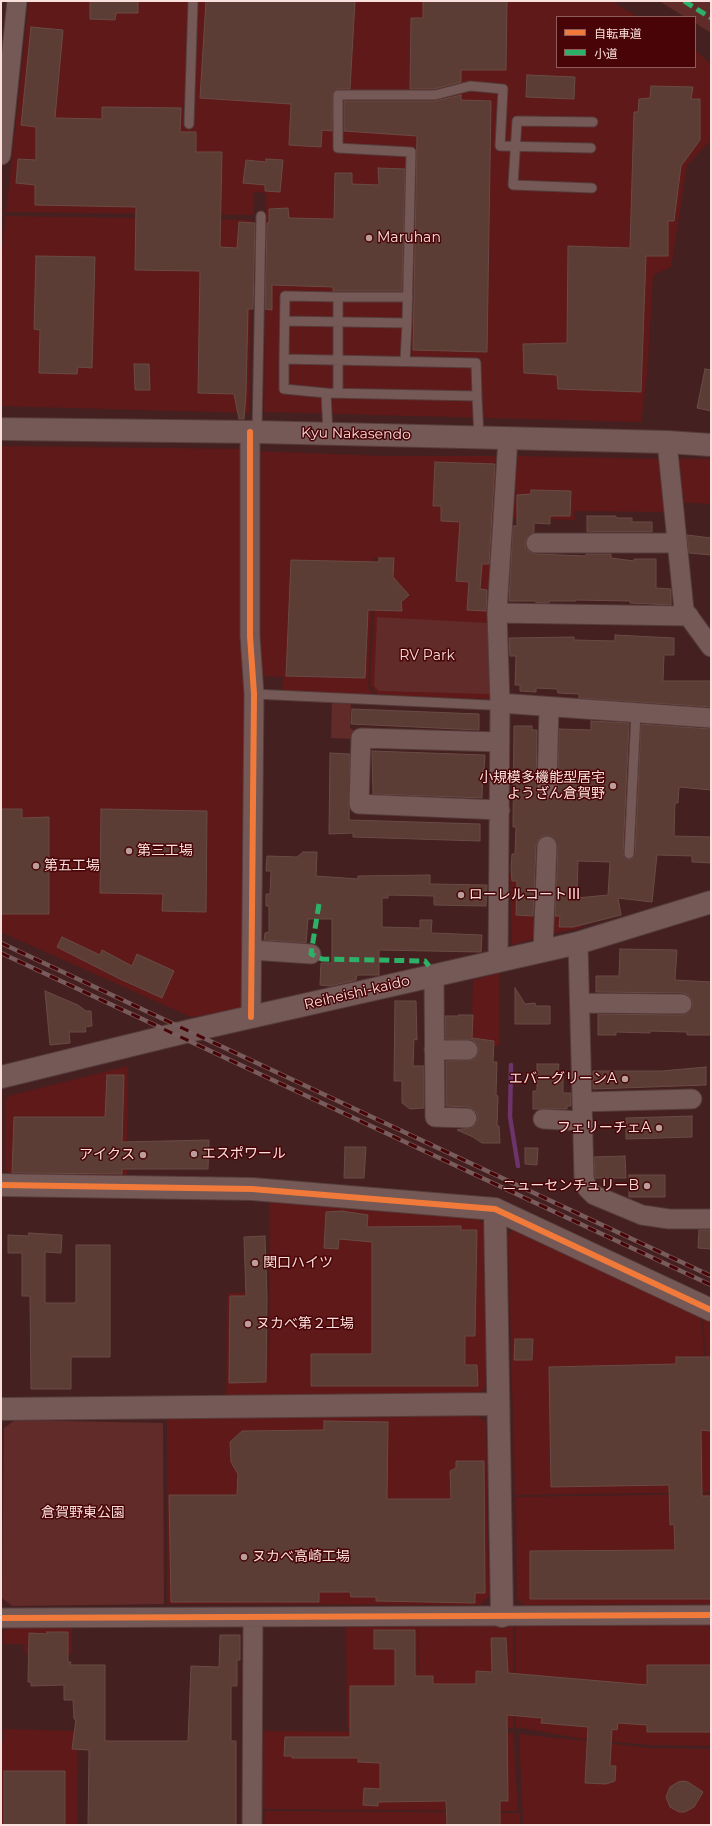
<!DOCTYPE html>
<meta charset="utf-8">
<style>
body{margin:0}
#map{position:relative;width:712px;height:1826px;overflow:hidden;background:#452020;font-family:Montserrat,"Noto Sans JP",sans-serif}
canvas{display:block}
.frame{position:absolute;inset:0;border:2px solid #fae0dd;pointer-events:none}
.legend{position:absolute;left:556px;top:16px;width:140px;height:52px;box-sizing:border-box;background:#480407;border:1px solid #8f5c5d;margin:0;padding:5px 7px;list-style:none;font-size:12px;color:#fae0dd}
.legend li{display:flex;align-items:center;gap:8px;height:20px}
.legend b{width:20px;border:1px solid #8f5c5d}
</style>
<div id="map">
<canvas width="712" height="1826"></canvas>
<div class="frame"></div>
<ul class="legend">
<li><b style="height:5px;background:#f17a3a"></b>自転車道</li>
<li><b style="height:5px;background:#2db169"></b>小道</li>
</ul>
</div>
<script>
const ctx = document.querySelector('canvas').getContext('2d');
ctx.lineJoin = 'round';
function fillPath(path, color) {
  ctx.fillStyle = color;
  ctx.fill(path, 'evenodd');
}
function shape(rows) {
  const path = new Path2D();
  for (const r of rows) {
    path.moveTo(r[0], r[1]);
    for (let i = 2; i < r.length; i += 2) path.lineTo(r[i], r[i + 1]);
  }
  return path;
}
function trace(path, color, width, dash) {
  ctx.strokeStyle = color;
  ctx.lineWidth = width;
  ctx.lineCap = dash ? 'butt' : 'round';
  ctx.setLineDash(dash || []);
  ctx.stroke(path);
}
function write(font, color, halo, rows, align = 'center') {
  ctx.font = font + ' Montserrat,"Noto Sans JP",sans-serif';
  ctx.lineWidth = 3;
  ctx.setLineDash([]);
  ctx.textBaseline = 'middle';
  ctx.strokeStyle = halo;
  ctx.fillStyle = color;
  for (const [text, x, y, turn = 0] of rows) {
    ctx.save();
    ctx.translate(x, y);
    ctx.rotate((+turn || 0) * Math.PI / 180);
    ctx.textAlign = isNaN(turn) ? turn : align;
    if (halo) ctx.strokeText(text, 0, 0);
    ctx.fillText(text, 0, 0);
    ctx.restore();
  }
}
fillPath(shape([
 [29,1,612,1,638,17,557,17,557,67,695,67,695,50,711,64,711,140,687,165,671,267,653,275,647,376,641,422,264,412,266,193,254,192,254,215,6,212],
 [6,216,252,220,249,413,2,406,1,259],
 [1,446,242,449,247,681,243,810,243,1009,191,1017,1,932],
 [255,451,384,456,501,456,494,699,379,696,370,686,377,558,374,557,368,688,375,696,282,692,283,677,261,676],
 [514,456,662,459,666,512,574,511,575,520,512,518],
 [675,459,711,459,711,504,681,502],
 [510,874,540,875,538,933,532,939,512,945],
 [550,895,583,896,582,928,549,934],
 [499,973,499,1046,471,1046,473,980],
 [128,1066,127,1182,14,1180,5,1169,5,1103,8,1096],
 [270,1201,474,1216,483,1223,485,1228,491,1382,476,1397,270,1415,477,1415,486,1423,489,1596,480,1605,167,1604,167,1416,226,1416,227,1293,267,1292,270,1393],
 [513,1229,701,1313,706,1384,711,1385,711,1492,515,1495,508,1236],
 [703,1317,711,1321,711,1383,708,1383],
 [711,1494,711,1604,524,1605,517,1598,516,1497],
 [711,1624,711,1746,650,1745,583,1739,516,1727,516,1625],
 [513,1625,513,1728,421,1727,418,1627],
 [72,1626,72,1654,25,1654,24,1644,3,1644,4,1631,13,1627],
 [417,1626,420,1727,347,1728,346,1627],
 [3,1729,78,1731,77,1825,1,1825,1,1742,3,1742],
 [263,1731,513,1733,518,1811,263,1809],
 [519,1734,650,1748,711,1749,711,1825,523,1825],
 [265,1811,520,1813,520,1825,264,1825]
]), '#5f1918');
fillPath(shape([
 [659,1,711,1,711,33,695,23,695,17,685,17],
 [377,617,488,623,490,694,379,691,374,686],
 [332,702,351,702,350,728,357,732,356,739,331,738],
 [15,1420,163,1423,164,1604,12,1606,2,1598,4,1428]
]), '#602b28');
trace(shape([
 [511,1065,510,1117,518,1166]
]), '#6c346b', 4.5);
const building = shape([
 [90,1,138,1,138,13,116,13,115,20,90,19,90,1],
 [206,1,355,1,350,89,338,89,333,92,332,131,322,130,321,147,289,145,291,104,200,98,206,1],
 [423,1,507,1,506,70,461,70,461,82,434,89,410,89,411,18,423,18,423,1],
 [31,27,63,30,55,118,102,119,102,107,181,108,180,132,196,132,196,152,222,152,220,247,237,248,239,222,255,223,253,309,248,309,246,394,244,419,239,419,234,394,198,393,200,271,135,270,136,207,35,205,35,185,16,183,18,159,36,160,36,127,21,125,31,27],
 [527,75,575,77,574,99,526,97,527,75],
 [651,86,693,87,691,99,700,99,700,140,681,166,674,221,668,221,668,256,646,256,641,392,558,389,557,375,524,373,523,344,567,343,568,246,630,248,634,112,638,112,639,99,650,98,651,86],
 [461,95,461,100,491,101,487,352,413,350,417,136,344,131,344,101,435,101,461,95],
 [266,159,283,160,280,192,265,191,265,185,243,183,246,160,266,162,266,159],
 [378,168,405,169,402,291,333,291,333,287,272,285,272,310,265,309,267,223,269,223,269,209,288,208,289,218,334,219,335,173,352,173,352,184,379,185,378,168],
 [36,256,95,257,92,368,78,367,77,374,39,373,40,330,34,329,36,256],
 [134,364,149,364,150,390,135,390,134,364],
 [705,369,711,370,711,411,697,408,705,369],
 [435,462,495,464,489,564,482,564,480,589,487,590,486,611,467,610,469,582,456,581,460,522,441,521,441,506,433,506,435,462],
 [531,490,571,491,570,516,550,516,550,524,534,523,534,533,527,537,525,543,526,548,530,552,536,554,586,556,586,554,611,554,611,558,634,561,634,559,656,559,656,588,671,589,671,605,630,603,630,601,576,600,576,601,549,601,549,603,536,603,536,601,509,601,513,526,517,526,517,495,531,494,531,490],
 [587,516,616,516,616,518,632,518,632,522,652,522,652,532,587,532,587,516],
 [687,535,711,538,711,555,689,553,687,535],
 [379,558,394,558,393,577,409,595,401,602,402,611,368,610,365,678,286,676,291,560,379,562,379,558],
 [615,635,674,638,674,655,664,655,663,681,711,681,711,707,579,698,579,694,558,693,557,689,536,688,536,692,520,691,520,685,515,685,516,656,510,656,509,638,574,637,574,640,615,641,615,635],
 [352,709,479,714,479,730,351,724,352,709],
 [591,721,629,723,623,854,624,857,628,860,632,859,635,854,641,724,711,729,711,790,679,787,678,803,675,803,674,836,711,837,711,863,692,862,692,856,657,855,652,902,618,898,621,915,573,927,559,927,560,916,555,916,558,846,553,837,548,835,542,836,538,840,536,846,533,916,516,915,517,881,512,881,511,869,512,854,515,854,516,827,513,827,514,726,532,726,532,730,537,730,536,789,541,798,547,800,553,798,558,790,559,729,591,730,591,721],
 [578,861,610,862,608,895,577,898,578,861],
 [372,751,485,755,484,769,483,769,482,798,373,794,372,751],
 [330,753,350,754,349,820,480,824,480,841,353,837,353,833,329,834,330,753],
 [1,809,22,809,22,818,49,817,49,914,1,914,1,809],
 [101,809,207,811,206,912,162,911,163,894,100,893,101,809],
 [303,852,317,852,316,876,358,879,358,876,430,875,430,884,487,885,486,906,434,905,434,896,388,895,388,898,382,898,382,927,420,928,420,920,432,920,431,933,482,935,481,952,379,950,379,975,357,975,356,980,330,986,320,985,321,963,332,963,332,919,308,919,306,943,264,940,265,933,269,932,269,906,266,906,266,894,270,894,271,871,266,871,267,856,297,857,303,852],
 [62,937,100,955,102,950,132,966,137,954,174,971,162,998,118,978,57,947,62,937],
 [620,949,677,950,675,980,711,982,711,1035,687,1035,687,1032,650,1031,650,1033,616,1032,616,1035,598,1035,598,1014,682,1015,688,1013,693,1004,691,998,687,994,682,993,596,992,596,976,619,976,620,949],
 [515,988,525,1004,535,1003,536,1006,550,1006,550,1024,515,1024,515,988],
 [45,991,78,1005,86,1011,91,1011,92,1026,85,1027,86,1032,69,1032,70,1043,50,1045,45,991],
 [395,1001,416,1001,417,1040,414,1039,413,1066,424,1066,424,1108,410,1109,402,1103,402,1081,394,1081,395,1001],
 [459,1015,473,1015,472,1038,494,1041,493,1062,497,1062,496,1095,498,1096,497,1126,499,1126,500,1143,482,1143,473,1137,457,1130,473,1127,477,1123,478,1118,477,1113,473,1109,468,1107,446,1106,446,1061,473,1060,477,1056,479,1050,478,1045,473,1040,445,1039,445,1016,458,1016,459,1015],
 [537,1064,559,1064,558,1072,563,1072,563,1093,571,1093,571,1106,567,1106,567,1109,533,1109,533,1091,537,1091,537,1064],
 [706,1067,706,1085,593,1089,593,1071,662,1071,706,1067],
 [107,1075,124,1075,122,1142,209,1140,208,1169,122,1169,122,1174,12,1173,14,1117,105,1117,107,1075],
 [692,1116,692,1137,626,1139,626,1118,692,1116],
 [345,1147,366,1147,364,1178,344,1178,345,1147],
 [525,1148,538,1148,537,1165,525,1164,525,1148],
 [625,1156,626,1178,595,1178,594,1157,625,1156],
 [629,1175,665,1175,665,1197,629,1197,629,1175],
 [342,1211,368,1215,367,1227,461,1226,461,1230,477,1230,475,1336,465,1336,465,1365,477,1365,478,1386,311,1386,311,1354,372,1354,372,1242,339,1239,338,1249,324,1248,326,1212,342,1211],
 [699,1230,711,1230,711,1249,698,1248,699,1230],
 [29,1233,62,1235,61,1253,45,1252,45,1303,74,1303,76,1302,76,1245,110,1245,110,1357,71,1357,71,1389,31,1389,30,1296,22,1296,22,1253,8,1253,8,1235,28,1236,29,1233],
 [265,1236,267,1297,266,1382,229,1383,230,1296,246,1296,244,1237,265,1236],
 [515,1339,533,1339,532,1360,514,1360,515,1339],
 [676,1357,711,1357,711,1431,701,1430,702,1496,711,1496,711,1599,530,1599,530,1551,675,1550,674,1524,670,1525,669,1485,551,1487,549,1367,676,1364,676,1357],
 [324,1421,388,1422,387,1499,451,1499,450,1471,456,1468,456,1461,484,1461,485,1593,475,1593,475,1603,376,1601,376,1597,351,1597,350,1592,319,1592,319,1602,171,1602,169,1495,237,1495,238,1474,231,1462,230,1442,242,1431,324,1430,324,1421],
 [374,1630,415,1630,415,1676,433,1676,433,1684,476,1684,476,1671,492,1672,491,1638,506,1638,508,1673,647,1685,647,1665,711,1665,711,1732,647,1732,647,1725,618,1723,617,1730,612,1729,610,1766,616,1766,615,1781,606,1784,585,1783,588,1727,541,1723,542,1718,507,1715,508,1801,500,1801,500,1825,447,1825,446,1801,378,1802,378,1806,363,1805,364,1788,380,1789,380,1763,358,1762,358,1758,292,1758,292,1756,284,1756,285,1737,350,1737,350,1686,395,1686,395,1649,374,1649,374,1630],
 [47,1632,68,1632,68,1662,71,1662,70,1665,105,1665,105,1741,188,1741,191,1666,219,1667,220,1635,240,1635,240,1660,237,1660,237,1686,231,1686,231,1741,236,1741,236,1825,88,1825,89,1750,72,1749,76,1719,74,1719,73,1700,64,1700,64,1685,31,1686,31,1682,28,1682,29,1633,47,1634,47,1632],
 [4,1771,65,1771,65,1825,4,1825,4,1771],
 [683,1781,688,1782,703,1792,694,1807,685,1812,679,1812,670,1807,666,1797,670,1787,678,1782,683,1781]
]);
fillPath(building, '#5c3d35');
trace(building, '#694b45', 1);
const service = shape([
 [189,124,193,1],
 [592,188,513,185,517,121,593,122],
 [338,297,408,297],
 [285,321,407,323,411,152,338,148,338,95,435,95,470,86,503,89,500,146,591,148],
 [284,359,285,296,338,297,338,393],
 [405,361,407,323],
 [326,393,284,389,284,359,476,363,477,396],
 [257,432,261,216],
 [328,433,326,393,477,396,479,437],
 [254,694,489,705],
 [629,854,636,713]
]);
const minor = shape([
 [1,155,17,1],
 [250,432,250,636,254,694,251,1017],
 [667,442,684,610,711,647],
 [536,543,677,543],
 [497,613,689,616],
 [500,703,711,718],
 [547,789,549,707],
 [500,810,359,804,361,738,500,742],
 [578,943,584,1178,587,1188,594,1195,642,1215,669,1219,711,1219],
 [252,950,311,954],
 [543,951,547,846],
 [498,962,500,703,497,613,508,438],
 [434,976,435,1117,467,1118],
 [580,1003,682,1004],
 [434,1050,468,1050],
 [582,1102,692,1099],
 [543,1119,583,1121],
 [1,1618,711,1615],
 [252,1825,253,1618]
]);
const tertiary = shape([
 [1,1185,252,1189,495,1209,711,1310],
 [495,1209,502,1616],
 [1,1409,497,1404]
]);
const secondary = shape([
 [1,429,257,432,667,442,711,445],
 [1,1077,189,1031,578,943,711,902]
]);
trace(service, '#553c3b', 11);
trace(minor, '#553c3b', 21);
trace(tertiary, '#553c3b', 24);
trace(secondary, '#553c3b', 24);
trace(service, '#745957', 9);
trace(minor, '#745957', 19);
trace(tertiary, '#745957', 22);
trace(secondary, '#745957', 22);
const rail = shape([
 [1,943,711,1276],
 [1,953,711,1285]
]);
trace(rail, '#775c5b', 4.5);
trace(rail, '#480407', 3, [9]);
trace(shape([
 [684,1,711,18],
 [319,904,311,954,322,959,425,961,429,966]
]), '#2db169', 5, [10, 5]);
trace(shape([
 [250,432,250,636,254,694,251,1017],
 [1,1185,252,1189,495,1209,711,1310],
 [1,1618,711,1615]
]), '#f17a3a', 6);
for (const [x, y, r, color] of [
 [369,238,4,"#bb9d9b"],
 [613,786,4,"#bb9d9b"],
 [129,851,4,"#bb9d9b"],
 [36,866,4,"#bb9d9b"],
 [461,895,4,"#bb9d9b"],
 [625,1079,4,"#bb9d9b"],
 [659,1128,4,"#bb9d9b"],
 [194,1154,4,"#bb9d9b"],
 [143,1155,4,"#bb9d9b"],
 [647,1186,4,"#bb9d9b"],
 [255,1263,4,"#bb9d9b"],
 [248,1324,4,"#bb9d9b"],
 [244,1557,4,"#bb9d9b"]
]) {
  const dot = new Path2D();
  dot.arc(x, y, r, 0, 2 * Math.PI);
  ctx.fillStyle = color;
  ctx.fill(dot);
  trace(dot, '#480407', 1.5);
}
write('14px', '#fae0dd', '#480407', [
 ["Maruhan",377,238],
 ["小規模多機能型居宅",605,778,"right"],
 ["ようざん倉賀野",605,794,"right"],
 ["第三工場",137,851],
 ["第五工場",44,866],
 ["ローレルコートⅢ",469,895],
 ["エバーグリーンA",617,1079,"right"],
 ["フェリーチェA",651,1128,"right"],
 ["エスポワール",202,1154],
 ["アイクス",135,1155,"right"],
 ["ニューセンチュリーB",639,1186,"right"],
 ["関口ハイツ",263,1263],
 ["ヌカべ第２工場",256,1324],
 ["ヌカべ高崎工場",252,1557]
], 'left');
write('14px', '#fae0dd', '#480407', [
 ["Kyu Nakasendo",356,434,1],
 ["Reiheishi-kaido",357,993,-13]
]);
write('14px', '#f6dcd9', '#480407', [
 ["RV Park",427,656],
 ["倉賀野東公園",83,1513]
]);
</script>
